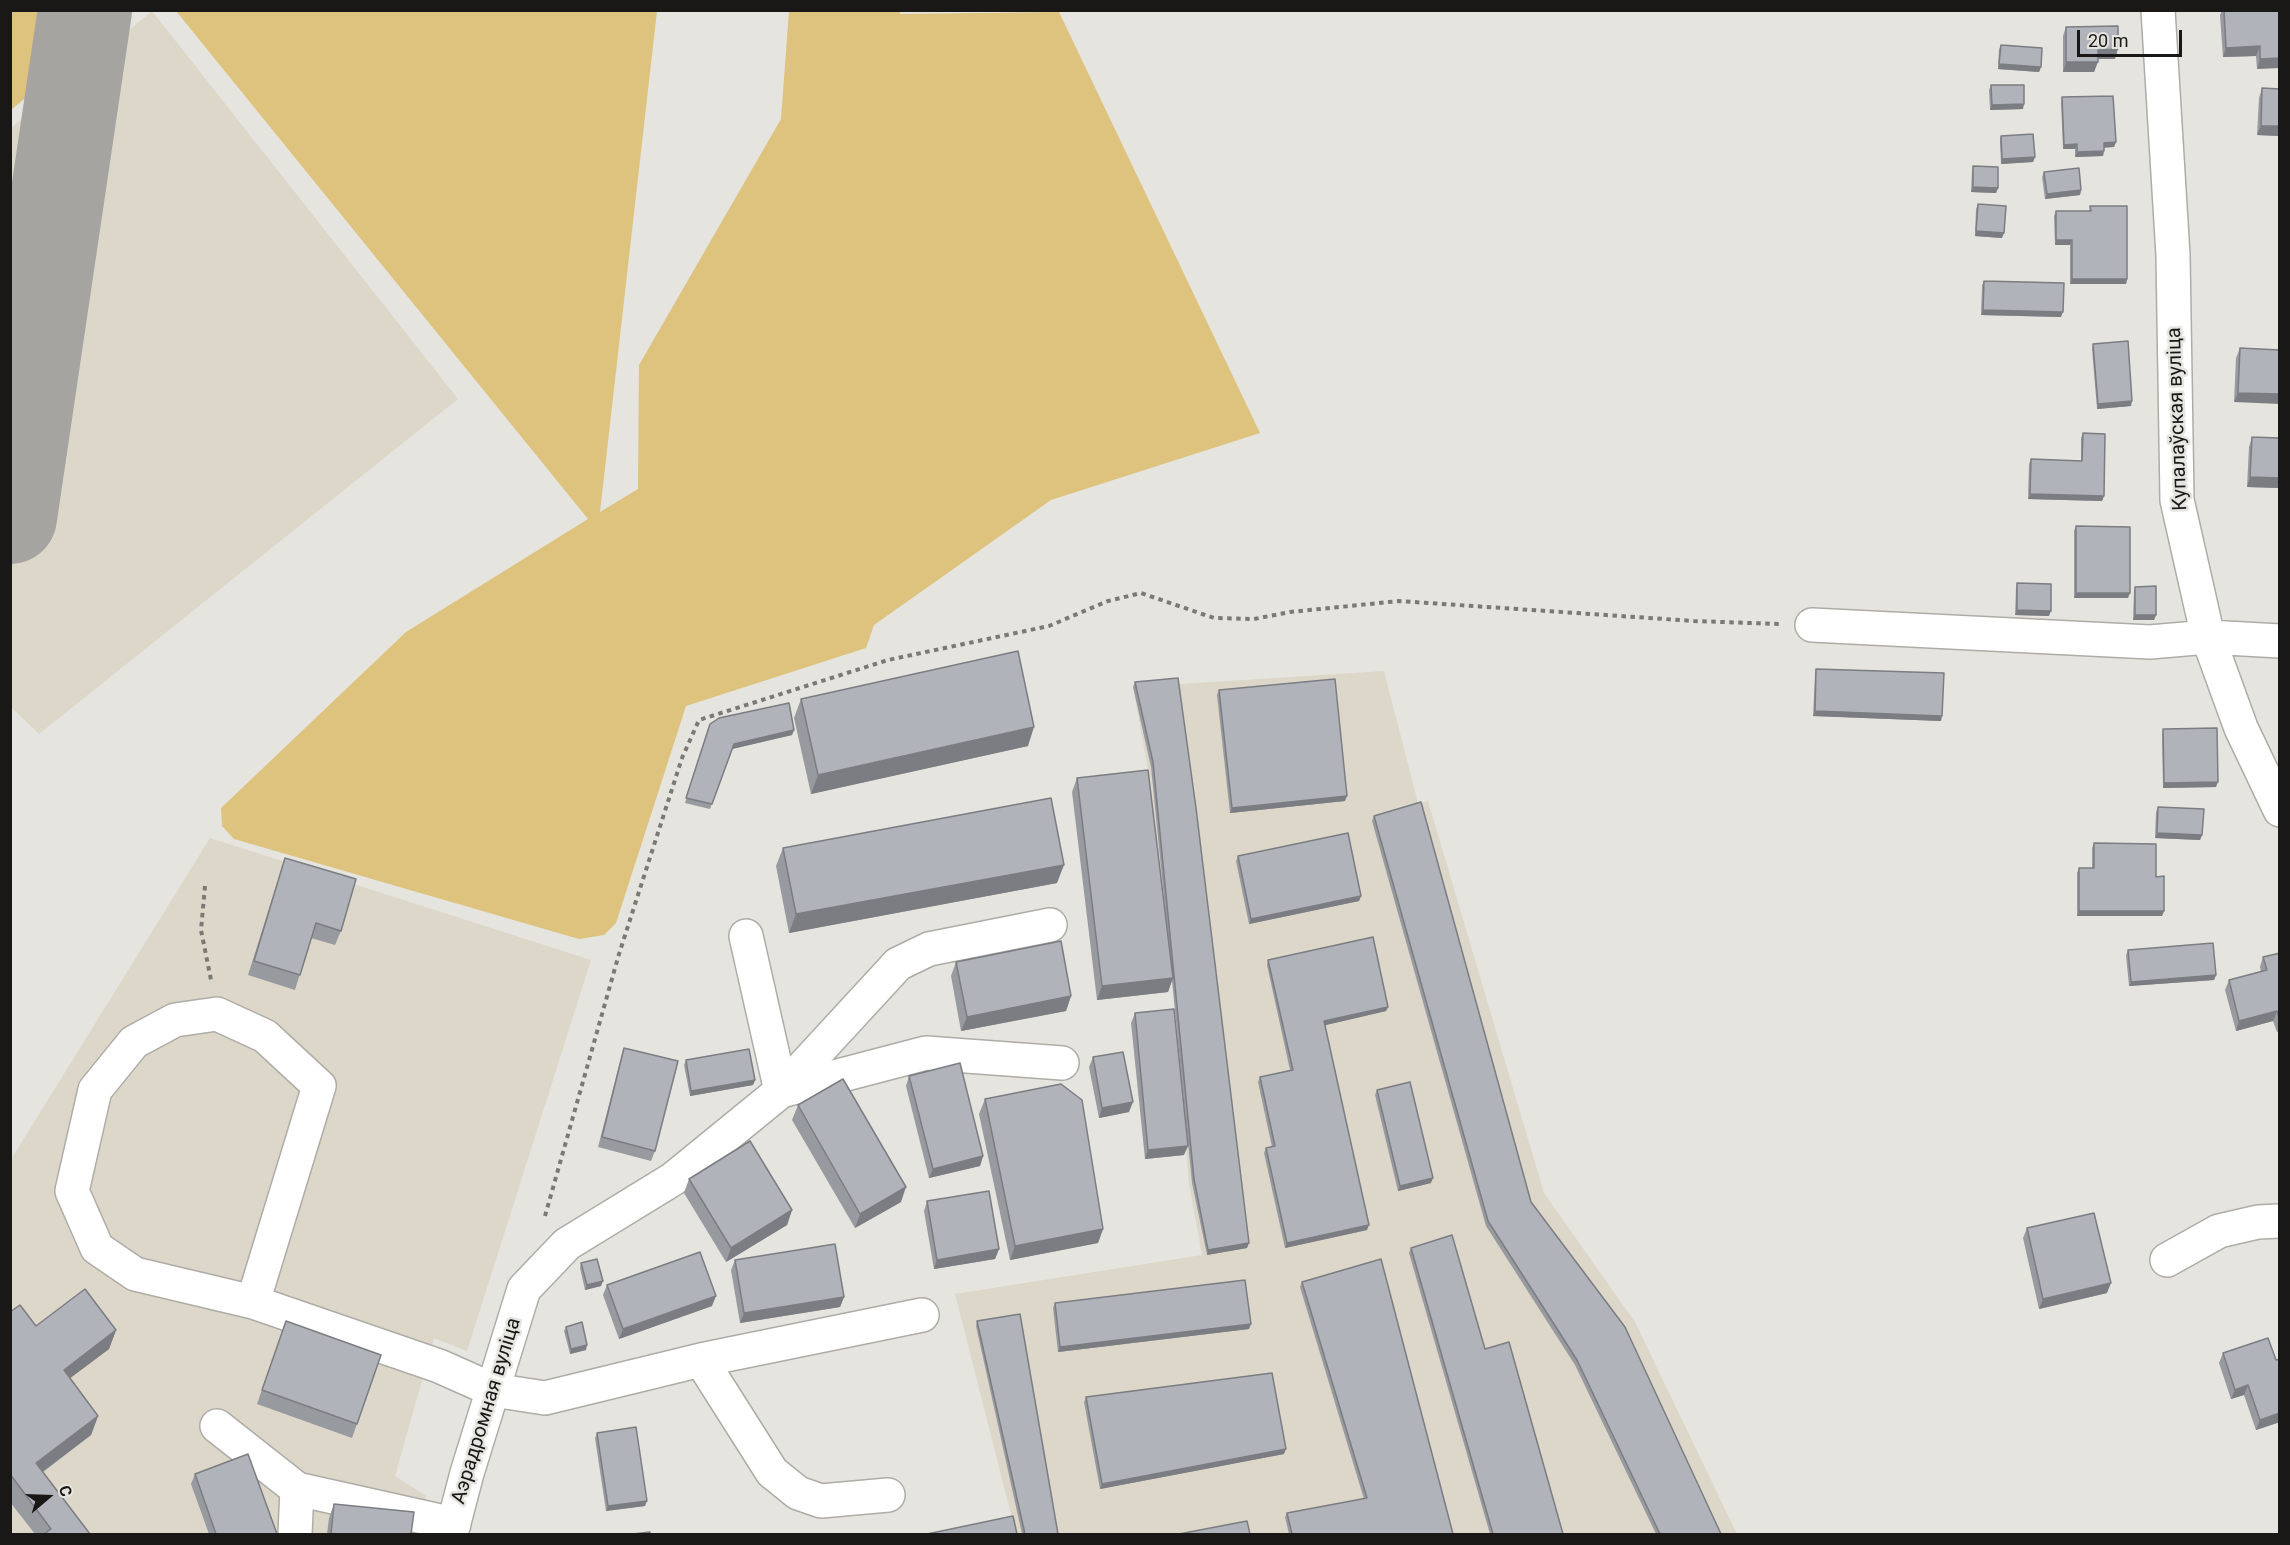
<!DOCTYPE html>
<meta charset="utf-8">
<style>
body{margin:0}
#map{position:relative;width:2290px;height:1545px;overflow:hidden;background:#e6e4de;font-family:Roboto,sans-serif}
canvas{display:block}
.frame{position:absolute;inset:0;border:12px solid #191816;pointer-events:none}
.north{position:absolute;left:18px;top:1467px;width:60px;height:60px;-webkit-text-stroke:4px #e6e4de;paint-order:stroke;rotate:71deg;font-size:16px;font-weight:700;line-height:24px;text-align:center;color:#191816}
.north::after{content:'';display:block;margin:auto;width:21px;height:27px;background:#191816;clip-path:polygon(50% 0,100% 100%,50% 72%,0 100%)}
.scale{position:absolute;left:2077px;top:30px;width:105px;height:27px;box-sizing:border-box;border:3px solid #191816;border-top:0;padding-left:8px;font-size:18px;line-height:21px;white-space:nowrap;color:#191816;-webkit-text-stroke:4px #e6e4de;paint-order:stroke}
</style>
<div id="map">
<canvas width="2290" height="1545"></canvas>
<div class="frame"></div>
<div class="north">С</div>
<div class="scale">20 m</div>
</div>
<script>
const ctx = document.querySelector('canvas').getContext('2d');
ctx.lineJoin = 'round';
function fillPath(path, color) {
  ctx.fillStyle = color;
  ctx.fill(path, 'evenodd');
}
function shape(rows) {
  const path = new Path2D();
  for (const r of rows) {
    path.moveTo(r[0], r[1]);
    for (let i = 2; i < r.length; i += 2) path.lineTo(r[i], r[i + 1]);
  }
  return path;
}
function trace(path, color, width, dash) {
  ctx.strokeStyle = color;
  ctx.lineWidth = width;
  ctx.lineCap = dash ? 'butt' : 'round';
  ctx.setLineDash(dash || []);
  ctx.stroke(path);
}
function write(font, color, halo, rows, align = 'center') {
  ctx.font = font + ' Roboto,sans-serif';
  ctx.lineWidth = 5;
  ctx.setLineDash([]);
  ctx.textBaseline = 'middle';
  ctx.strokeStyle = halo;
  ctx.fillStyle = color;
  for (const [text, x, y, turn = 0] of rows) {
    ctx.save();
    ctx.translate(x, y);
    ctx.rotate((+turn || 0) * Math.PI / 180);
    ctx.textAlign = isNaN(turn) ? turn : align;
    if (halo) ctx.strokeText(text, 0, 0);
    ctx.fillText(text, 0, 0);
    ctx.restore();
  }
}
fillPath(shape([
 [152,11,458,399,39,734,10,706,11,128],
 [1384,671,1418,803,1428,801,1544,1193,1635,1322,1737,1534,1016,1534,955,1294,1202,1255,1189,1184,1174,1003,1148,770,1133,687],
 [210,838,591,960,467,1351,434,1338,395,1476,426,1496,426,1516,421,1534,11,1534,10,1161]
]), '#dcd7c9');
fillPath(shape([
 [11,10,41,11,30,94,11,110],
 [176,11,657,11,600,512,638,489,639,365,781,119,789,11,900,11,900,14,1059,12,1260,433,1051,500,874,625,866,648,686,706,616,923,604,935,579,939,234,839,222,826,221,808,406,632,588,519]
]), '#ddc37d');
trace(shape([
 [10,517,85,10]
]), '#a6a4a0', 94);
const minor = shape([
 [2158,10,2173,255,2177,500,2208,637,2241,728,2280,810],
 [1812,625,2150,642,2208,637,2280,641],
 [746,936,781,1091,926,1053,1062,1063],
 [2167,1260,2219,1231,2258,1222,2280,1221],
 [253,1302,135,1274,97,1248,72,1191,95,1090,134,1042,175,1020,217,1014,265,1036,319,1086,253,1302,439,1366,493,1390,545,1398,701,1360,922,1315],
 [701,1360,772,1472,798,1493,821,1501,888,1495],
 [217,1426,297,1489,454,1524],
 [295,1534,297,1489],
 [451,1534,467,1473,524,1289,567,1244,673,1179,781,1091,898,964,929,949,1050,925]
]);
trace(minor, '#aeaca6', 36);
trace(shape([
 [205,886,201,930,211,980],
 [545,1216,619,954,682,758,699,720,888,660,1049,626,1108,601,1141,593,1214,618,1254,619,1290,612,1399,601,1694,621,1779,624]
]), '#7b7975', 4, [4.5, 4.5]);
trace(minor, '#fff', 33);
fillPath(shape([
 [2222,10,2280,10,2257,69,2256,56,2223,57,2220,15],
 [2066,27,2115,59,2098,59,2094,72,2063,72,2063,36],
 [2001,45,2041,67,2039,72,1998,69,1999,49],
 [1991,85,2023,109,1990,110,1989,90],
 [2262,88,2280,89,2280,136,2257,135,2259,98],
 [2062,97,2116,142,2114,147,2104,147,2103,156,2075,157,2075,149,2063,149,2061,102],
 [2001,136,2035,157,2033,162,2001,164,2000,141],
 [1973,166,1998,188,1996,193,1971,192,1972,171],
 [2044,172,2081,190,2080,195,2045,199,2042,177],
 [1978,204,2002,238,1975,236,1976,209],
 [2090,206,2127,279,2126,284,2070,284,2070,245,2055,245,2054,216,2056,211,2089,211],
 [1984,281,2061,317,1981,315,1982,285],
 [2093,344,2131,406,2097,409,2092,349],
 [2240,348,2280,350,2234,402,2236,358],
 [2083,433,2104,496,2102,501,2028,499,2029,464,2031,459,2081,461,2081,438],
 [2252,437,2280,438,2280,488,2247,487,2249,447],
 [2076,526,2128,598,2074,598,2074,531],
 [2017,583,2049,616,2015,615,2016,588],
 [2135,587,2156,615,2154,620,2133,620,2134,591],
 [1816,669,1941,721,1813,716,1815,674],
 [1178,678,1247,1248,1207,1255,1192,1183,1172,980,1168,992,1097,1000,1072,792,1077,778,1166,918,1151,767,1133,687,1135,682],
 [1219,690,1345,801,1230,813,1217,695],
 [801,699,1028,746,811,794,794,718],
 [710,724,794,730,792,735,732,749,710,809,685,803],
 [2163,729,2216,787,2163,788,2162,734],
 [2158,807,2202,835,2200,840,2155,838,2156,812],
 [1374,816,1531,1202,1721,1534,1656,1534,1575,1365,1486,1226,1372,821],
 [2094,843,2156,877,2164,911,2162,916,2077,916,2077,873,2079,868,2092,868,2092,848],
 [783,848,1057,883,789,933,776,866],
 [1238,856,1361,896,1359,901,1249,924,1236,861],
 [285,858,341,931,335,945,311,938,295,990,248,975],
 [2128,950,2216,975,2214,980,2129,986,2126,955],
 [2280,953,2280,1031,2277,1032,2273,1021,2236,1031,2225,990,2229,980,2261,972,2260,967,2263,957],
 [1268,960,1388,1007,1386,1011,1325,1025,1367,1230,1285,1248,1264,1153,1266,1148,1272,1147,1258,1082,1260,1077,1290,1070,1267,965],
 [956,962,1071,996,1066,1011,961,1031,951,976],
 [1135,1013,1184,1155,1145,1159,1131,1023],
 [624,1048,655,1151,651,1161,598,1147,621,1058],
 [1093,1057,1129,1112,1099,1118,1089,1067],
 [686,1060,755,1080,753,1085,690,1096,684,1065],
 [909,1076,983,1156,980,1166,929,1178,906,1086],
 [1377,1090,1431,1183,1398,1191,1375,1095],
 [985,1099,1103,1229,1098,1243,1010,1260,979,1114],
 [798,1105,901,1202,855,1228,792,1120],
 [689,1179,792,1210,787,1225,726,1262,684,1193],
 [927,1201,999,1249,995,1259,934,1269,924,1211],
 [2027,1228,2107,1293,2039,1309,2023,1238],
 [1411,1248,1485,1349,1563,1534,1490,1534,1409,1253],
 [735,1260,844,1297,840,1307,740,1323,731,1270],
 [581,1263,601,1286,585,1290,580,1268],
 [1302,1282,1453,1534,1289,1534,1285,1517,1287,1513,1364,1499,1300,1287],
 [607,1285,712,1306,619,1339,603,1295],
 [1055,1303,1249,1329,1058,1352,1053,1308],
 [10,1312,36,1326,116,1330,109,1349,70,1378,98,1416,91,1435,43,1472,90,1534,35,1534,10,1502],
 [286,1321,381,1355,352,1438,257,1404],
 [977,1321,1058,1534,1022,1534,976,1326],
 [566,1327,586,1350,570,1354,564,1331],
 [2223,1353,2276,1360,2280,1359,2280,1422,2256,1430,2244,1395,2231,1399,2219,1363],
 [1086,1397,1284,1454,1100,1489,1084,1402],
 [597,1433,645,1506,606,1511,595,1438],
 [195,1474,277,1534,209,1534,191,1484],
 [334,1504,411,1534,327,1534,329,1518]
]), '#979a9f');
fillPath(shape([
 [2260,46,2256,56,2223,57,2226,48],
 [2118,49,2115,59,2094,59,2098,50],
 [2280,58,2280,68,2257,69,2260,59],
 [2066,62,2098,62,2094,72,2063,72],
 [1999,64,2041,67,2039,72,1998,69],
 [2024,104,2023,109,1990,110,1992,105],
 [2261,126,2280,126,2280,136,2257,135],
 [2116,142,2114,147,2102,148,2104,143],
 [2077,144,2075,149,2063,149,2064,145],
 [2104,151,2103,156,2075,157,2077,152],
 [2035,157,2033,162,2001,164,2002,159],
 [1973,187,1998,188,1996,193,1971,192],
 [2081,190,2080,195,2045,199,2047,194],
 [1976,231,2004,233,2002,238,1975,236],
 [2056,240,2072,240,2070,245,2055,245],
 [2072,279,2127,279,2126,284,2070,284],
 [1983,310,2063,312,2061,317,1981,315],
 [2238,393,2280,394,2280,404,2234,402],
 [2132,401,2131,406,2097,409,2098,404],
 [2250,477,2280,478,2280,488,2247,487],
 [2030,494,2104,496,2102,501,2028,499],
 [2076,593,2130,593,2128,598,2074,598],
 [2017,610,2051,611,2049,616,2015,615],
 [2135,615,2156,615,2154,620,2133,620],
 [1815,711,1942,716,1941,721,1813,716],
 [1034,727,1028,746,811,794,818,775],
 [794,730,792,735,732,749,734,744],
 [2218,782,2216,787,2163,788,2164,783],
 [1347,796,1345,801,1230,813,1232,808],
 [2157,833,2202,835,2200,840,2155,838],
 [1064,865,1057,883,789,933,796,914],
 [1361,896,1359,901,1249,924,1251,919],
 [2079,911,2164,911,2162,916,2077,916],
 [2216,975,2214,980,2129,986,2131,982],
 [1173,978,1168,992,1097,1000,1102,986],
 [1071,996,1066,1011,961,1031,967,1017],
 [1388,1007,1386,1011,1322,1026,1324,1021],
 [2277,1011,2273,1021,2236,1031,2239,1021],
 [755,1080,753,1085,690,1096,691,1091],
 [1133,1102,1129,1112,1099,1118,1102,1108],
 [1188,1146,1184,1155,1145,1159,1148,1150],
 [983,1156,980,1166,929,1178,933,1169],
 [1433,1178,1431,1183,1398,1191,1400,1186],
 [906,1187,901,1202,855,1228,860,1214],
 [792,1210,787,1225,726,1262,731,1248],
 [1369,1225,1367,1230,1285,1248,1287,1243],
 [1103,1229,1098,1243,1010,1260,1015,1246],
 [1249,1243,1247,1248,1207,1255,1208,1250],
 [999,1249,995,1259,934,1269,937,1260],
 [603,1281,601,1286,585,1290,587,1285],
 [2111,1283,2107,1293,2039,1309,2043,1299],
 [716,1296,712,1306,619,1339,623,1329],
 [844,1297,840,1307,740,1323,744,1313],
 [1251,1324,1249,1329,1058,1352,1060,1347],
 [116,1330,109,1349,57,1388,64,1370],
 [587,1345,586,1350,570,1354,571,1349],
 [2248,1385,2244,1395,2231,1399,2235,1390],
 [2280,1413,2280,1422,2256,1430,2260,1420],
 [98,1416,91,1435,29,1482,36,1463],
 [1286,1449,1284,1454,1100,1489,1102,1484],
 [647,1501,645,1506,606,1511,608,1506]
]), '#7b7d82');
const building = shape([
 [2224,10,2280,10,2280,58,2260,59,2260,46,2226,48,2224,10],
 [2118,26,2118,49,2098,50,2098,62,2066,62,2066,27,2118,26],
 [2001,45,2042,48,2041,67,1999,64,2001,45],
 [1991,85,2024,85,2024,104,1992,105,1991,85],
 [2262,88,2280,89,2280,126,2261,126,2262,88],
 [2113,96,2116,142,2104,143,2104,151,2077,152,2077,144,2064,145,2062,97,2113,96],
 [2033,134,2035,157,2002,159,2001,136,2033,134],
 [1973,166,1998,167,1998,188,1973,187,1973,166],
 [2079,168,2081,190,2047,194,2044,172,2079,168],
 [1978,204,2006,206,2004,233,1976,231,1978,204],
 [2090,206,2127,206,2127,279,2072,279,2072,240,2056,240,2056,211,2091,211,2090,206],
 [1984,281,2064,283,2063,312,1983,310,1984,281],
 [2128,341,2132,401,2098,404,2093,344,2128,341],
 [2240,348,2280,350,2280,394,2238,393,2240,348],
 [2083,433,2105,434,2104,496,2030,494,2031,459,2082,461,2083,433],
 [2252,437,2280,438,2280,478,2250,477,2252,437],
 [2076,526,2130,527,2130,593,2076,593,2076,526],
 [2017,583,2051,584,2051,611,2017,610,2017,583],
 [2156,586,2156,615,2135,615,2135,587,2156,586],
 [1018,651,1034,727,818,775,801,699,1018,651],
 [1816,669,1944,673,1942,716,1815,711,1816,669],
 [1178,678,1196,808,1249,1243,1208,1250,1194,1179,1153,762,1135,682,1178,678],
 [1335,679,1347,796,1232,808,1219,690,1335,679],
 [789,703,794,730,734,744,712,804,686,798,710,724,719,718,789,703],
 [2217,728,2218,782,2164,783,2163,729,2217,728],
 [1148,770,1173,978,1102,986,1077,778,1148,770],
 [1051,798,1064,865,796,914,783,848,1051,798],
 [1421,802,1531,1202,1625,1327,1721,1534,1660,1534,1577,1360,1488,1221,1374,816,1421,802],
 [2158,807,2204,809,2202,835,2157,833,2158,807],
 [1348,833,1361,896,1251,919,1238,856,1348,833],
 [2094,843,2156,844,2156,877,2164,876,2164,911,2079,911,2079,868,2094,868,2094,843],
 [285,858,356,879,341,931,316,923,300,975,254,961,285,858],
 [1373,937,1388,1007,1324,1021,1369,1225,1287,1243,1266,1148,1275,1146,1260,1077,1293,1070,1268,960,1373,937],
 [1061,941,1071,996,967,1017,956,962,1061,941],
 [2213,943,2216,975,2131,982,2128,950,2213,943],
 [2280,953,2280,1020,2277,1011,2239,1021,2229,980,2267,970,2263,957,2280,953],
 [1174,1009,1188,1146,1148,1150,1135,1013,1174,1009],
 [624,1048,678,1061,655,1151,602,1137,624,1048],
 [749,1049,755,1080,691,1091,686,1060,749,1049],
 [1123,1052,1133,1102,1102,1108,1093,1057,1123,1052],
 [960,1063,983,1156,933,1169,909,1076,960,1063],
 [843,1079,906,1187,860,1214,798,1105,843,1079],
 [1410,1082,1433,1178,1400,1186,1377,1090,1410,1082],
 [1061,1084,1082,1100,1103,1229,1015,1246,985,1099,1061,1084],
 [750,1141,792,1210,731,1248,689,1179,750,1141],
 [989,1191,999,1249,937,1260,927,1201,989,1191],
 [2094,1213,2111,1283,2043,1299,2027,1228,2094,1213],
 [1452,1235,1485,1349,1509,1342,1563,1534,1493,1534,1411,1248,1452,1235],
 [835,1244,844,1297,744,1313,735,1260,835,1244],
 [700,1252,716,1296,623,1329,607,1285,700,1252],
 [597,1259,603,1281,587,1285,581,1263,597,1259],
 [1381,1259,1453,1534,1292,1534,1287,1513,1367,1498,1302,1282,1381,1259],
 [1245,1280,1251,1324,1060,1347,1055,1303,1245,1280],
 [85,1289,116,1330,64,1370,98,1416,36,1463,90,1534,44,1534,51,1529,10,1474,10,1312,20,1305,36,1326,85,1289],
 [1020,1314,1058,1534,1025,1534,977,1321,1020,1314],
 [286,1321,381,1355,357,1424,262,1390,286,1321],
 [582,1322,587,1345,571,1349,566,1327,582,1322],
 [2268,1338,2276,1360,2280,1359,2280,1413,2260,1420,2248,1385,2235,1390,2223,1353,2268,1338],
 [1272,1373,1286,1449,1102,1484,1086,1397,1272,1373],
 [636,1427,647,1501,608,1506,597,1433,636,1427],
 [248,1454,277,1534,216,1534,195,1474,248,1454],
 [334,1504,414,1512,411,1534,331,1534,334,1504],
 [1013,1516,1017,1534,927,1534,1013,1516],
 [1247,1521,1250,1534,1179,1534,1247,1521],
 [650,1532,650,1534,633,1534,650,1532]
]);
fillPath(building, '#b0b3b9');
trace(building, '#7b7d82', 1.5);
write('20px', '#191816', '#e6e4de', [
 ["Купалаўская вуліца",2178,419,-92],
 ["Аэрадромная вуліца",487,1411,-73]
]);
</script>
